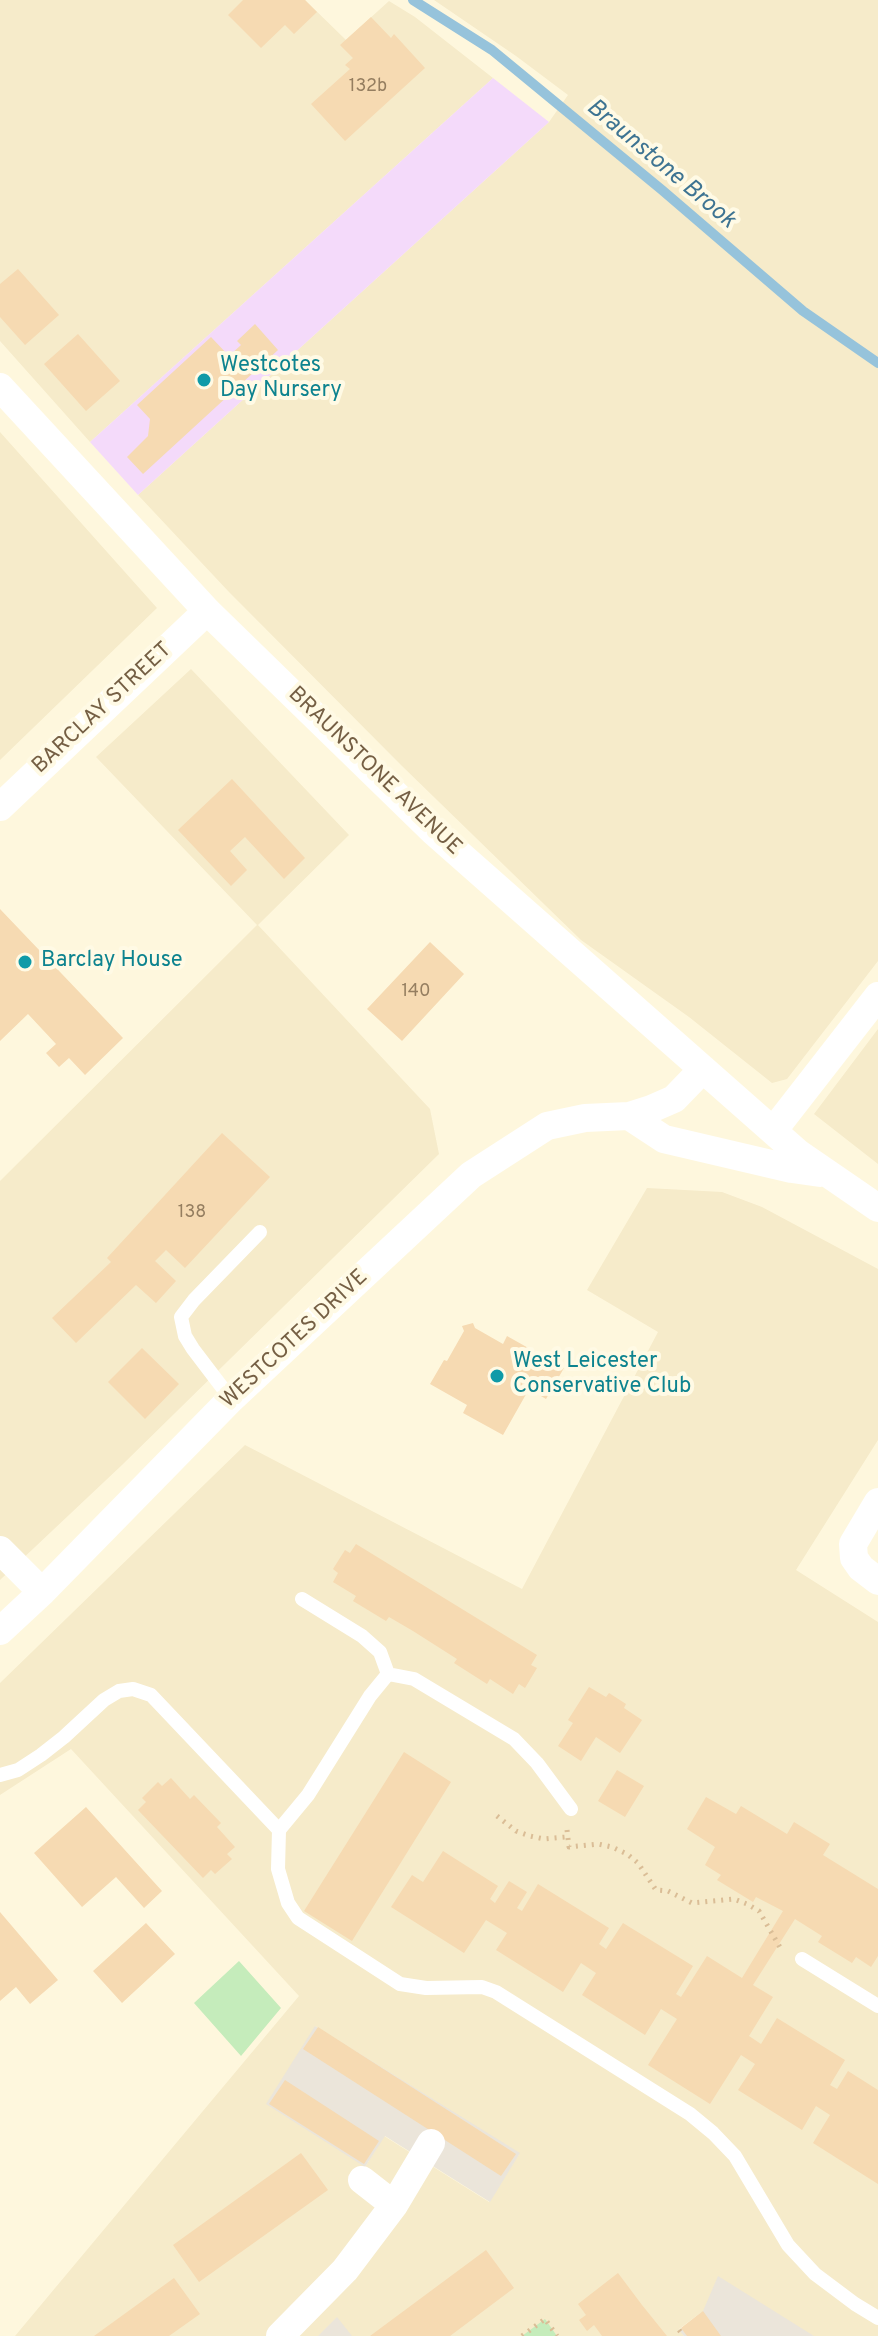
<!DOCTYPE html>
<style>
body{margin:0}
canvas{display:block;background:#fef7dd}
</style>
<canvas width="878" height="2336"></canvas>
<script>
const ctx = document.querySelector('canvas').getContext('2d');
ctx.lineJoin = 'round';
function fillPath(path, color) {
  ctx.fillStyle = color;
  ctx.fill(path, 'evenodd');
}
function shape(rows) {
  const path = new Path2D();
  for (const r of rows) {
    path.moveTo(r[0], r[1]);
    for (let i = 2; i < r.length; i += 2) path.lineTo(r[i], r[i + 1]);
  }
  return path;
}
function trace(path, color, width, dash) {
  ctx.strokeStyle = color;
  ctx.lineWidth = width;
  ctx.lineCap = dash ? 'butt' : 'round';
  ctx.setLineDash(dash || []);
  ctx.stroke(path);
}
function write(font, color, halo, rows, align = 'center') {
  ctx.font = font + ' Overpass,sans-serif';
  ctx.lineWidth = 8;
  ctx.setLineDash([]);
  ctx.textBaseline = 'middle';
  ctx.strokeStyle = halo;
  ctx.fillStyle = color;
  for (const [text, x, y, turn = 0] of rows) {
    ctx.save();
    ctx.translate(x, y);
    ctx.rotate((+turn || 0) * Math.PI / 180);
    ctx.textAlign = isNaN(turn) ? turn : align;
    if (halo) ctx.strokeText(text, 0, 0);
    ctx.fillText(text, 0, 0);
    ctx.restore();
  }
}
fillPath(shape([
 [0,0,305,0,346,40,389,1,415,17,493,78,90,442,0,341],
 [434,0,878,0,878,961,787,1079,772,1083,689,1017,581,940,401,765,229,592,138,495,549,122,568,95,516,56],
 [0,432,157,608,0,760],
 [191,669,349,835,258,925,430,1109,439,1154,122,1465,0,1580,0,1181,257,925,96,757],
 [878,1029,878,1164,814,1114],
 [647,1188,722,1192,762,1207,878,1269,878,1440,796,1570,878,1622,878,2336,814,2336,703,2311,679,2329,684,2336,15,2336,299,1996,71,1749,0,1795,0,1683,245,1445,522,1589,658,1332,587,1290],
 [315,2026,519,2154,489,2202,384,2136,365,2167]
]), '#f6ebca');
fillPath(shape([
 [315,2026,520,2153,490,2202,385,2136,365,2167,266,2104],
 [718,2276,814,2336,684,2336,679,2330,703,2311],
 [337,2317,352,2336,318,2336]
]), '#ebe5da');
fillPath(shape([
 [493,78,549,122,138,495,90,442]
]), '#f4dafa');
fillPath(shape([
 [239,1961,281,2008,241,2056,194,2003],
 [545,2319,557,2336,522,2336]
]), '#c5ecbb');
trace(shape([
 [413,0,492,50,662,190,803,311,878,363]
]), '#96c3db', 10);
fillPath(shape([
 [243,0,305,0,317,12,294,34,285,25,261,48,228,15],
 [371,17,391,38,394,34,425,68,345,141,311,104,350,69,345,65,353,58,340,45],
 [18,269,59,315,25,345,0,317,0,284],
 [255,324,278,350,143,474,127,457,148,436,150,419,137,405,211,337,229,356,241,345,237,341],
 [78,334,120,381,86,411,44,364],
 [232,779,305,858,284,879,245,837,230,851,247,870,231,886,178,830],
 [0,909,123,1038,85,1075,69,1058,59,1067,46,1053,56,1044,28,1014,0,1041],
 [430,942,464,974,402,1041,367,1009],
 [222,1133,270,1177,185,1268,166,1250,155,1261,176,1281,156,1303,136,1285,76,1343,52,1318,111,1262,107,1258],
 [473,1323,475,1328,503,1344,507,1336,564,1368,546,1399,529,1389,503,1435,463,1413,467,1405,430,1384,444,1360,447,1361,464,1331,462,1326],
 [142,1348,179,1384,145,1419,108,1382],
 [356,1544,537,1655,531,1665,537,1668,525,1688,519,1684,513,1694,490,1679,487,1684,454,1663,457,1659,413,1631,389,1617,386,1621,353,1601,356,1596,333,1582,338,1573,333,1569,345,1550,350,1553],
 [589,1687,606,1697,609,1693,626,1704,624,1708,642,1720,620,1753,596,1737,581,1761,558,1746,573,1723,568,1720],
 [404,1752,451,1782,352,1941,304,1911],
 [617,1770,644,1786,625,1817,598,1801],
 [171,1778,190,1799,194,1795,221,1823,217,1827,235,1847,227,1854,232,1859,215,1874,211,1870,203,1878,138,1810,146,1802,142,1798,158,1782,162,1786],
 [706,1797,736,1814,741,1806,787,1834,794,1822,830,1844,823,1855,878,1889,878,1956,871,1967,856,1957,852,1963,818,1942,822,1936,795,1919,753,1985,773,1997,749,2036,761,2044,777,2018,845,2060,830,2085,837,2089,848,2071,878,2090,878,2184,813,2143,830,2115,816,2106,802,2130,738,2090,755,2064,741,2055,710,2104,648,2065,677,2019,661,2009,645,2035,582,1995,596,1973,581,1963,563,1992,496,1950,507,1933,486,1920,464,1953,391,1907,412,1875,423,1882,443,1851,498,1886,490,1899,495,1903,509,1881,527,1892,517,1908,522,1911,538,1884,609,1928,599,1944,606,1949,623,1923,693,1966,676,1994,681,1997,707,1956,742,1978,783,1911,756,1897,753,1902,717,1880,721,1875,705,1865,715,1847,687,1829],
 [86,1807,162,1891,144,1908,116,1877,82,1907,34,1853],
 [0,1912,58,1980,30,2004,16,1987,0,2001],
 [146,1923,175,1954,122,2003,93,1971],
 [318,2027,516,2154,501,2176,303,2049],
 [285,2080,379,2141,364,2164,269,2104],
 [301,2153,328,2190,199,2282,173,2245],
 [486,2250,514,2288,450,2336,370,2336],
 [618,2273,642,2305,667,2336,602,2336,594,2325,587,2331,579,2320,586,2315,578,2304],
 [174,2278,200,2314,169,2336,94,2336],
 [703,2311,721,2336,687,2336,681,2328]
]), '#f6dab2');
trace(shape([
 [497,1816,516,1831,530,1836,544,1839,566,1837],
 [567,1830,569,1847,598,1844,612,1847,627,1854,638,1863,656,1890,668,1891,692,1903,734,1899,747,1904,759,1911,781,1949],
 [679,2330,684,2336],
 [522,2336,545,2319,557,2336]
]), '#dabd96', 5, [2, 6]);
trace(shape([
 [231,1399,193,1349,185,1336,181,1317,194,1300,260,1232],
 [302,1599,362,1636,380,1652,388,1674],
 [0,1775,18,1770,41,1755,64,1737,104,1700,119,1691,133,1689,151,1695,279,1830,278,1869,288,1903,298,1918,400,1984,426,1988,482,1987,496,1992,690,2114,713,2133,735,2156,788,2245,815,2274,855,2304,878,2318],
 [279,1830,308,1795,370,1696,388,1674,414,1679,514,1739,537,1763,571,1809],
 [802,1959,878,2006]
]), '#fff', 14);
trace(shape([
 [0,387,207,611,433,831,798,1153,878,1208],
 [0,807,207,611],
 [629,1116,664,1139,792,1169,820,1173],
 [773,1131,878,996],
 [878,1502,853,1544,854,1558,861,1568,878,1581],
 [0,1550,42,1592],
 [0,1631,42,1592,231,1399,471,1175,547,1126,585,1118,629,1116,651,1109,674,1099,703,1069],
 [362,2180,394,2205],
 [280,2336,345,2270,394,2205,431,2143]
]), '#fff', 28);
for (const [x, y, r, color] of [
 [204,380,8,"#0f9aa8"],
 [25,962,8,"#0f9aa8"],
 [497,1376,8,"#0f9aa8"]
]) {
  const dot = new Path2D();
  dot.arc(x, y, r, 0, 2 * Math.PI);
  ctx.fillStyle = color;
  ctx.fill(dot);
  trace(dot, '#fffae5', 3);
}
write('18px', '#957e60', null, [
 ["132b",368,87],
 ["140",416,992],
 ["138",192,1213]
]);
write('22px', '#0d838f', '#fffae5', [
 ["Westcotes",220,367],
 ["Day Nursery",220,392],
 ["Barclay House",41,962],
 ["West Leicester",513,1363],
 ["Conservative Club",513,1388]
], 'left');
write('22px', '#755f44', '#fffae5', [
 ["BARCLAY STREET",103,709,-43],
 ["BRAUNSTONE AVENUE",374,772,44],
 ["WESTCOTES DRIVE",295,1340,-43]
]);
write('italic 24px', '#3e7492', '#fffae5', [
 ["Braunstone Brook",660,165,40]
]);
</script>
